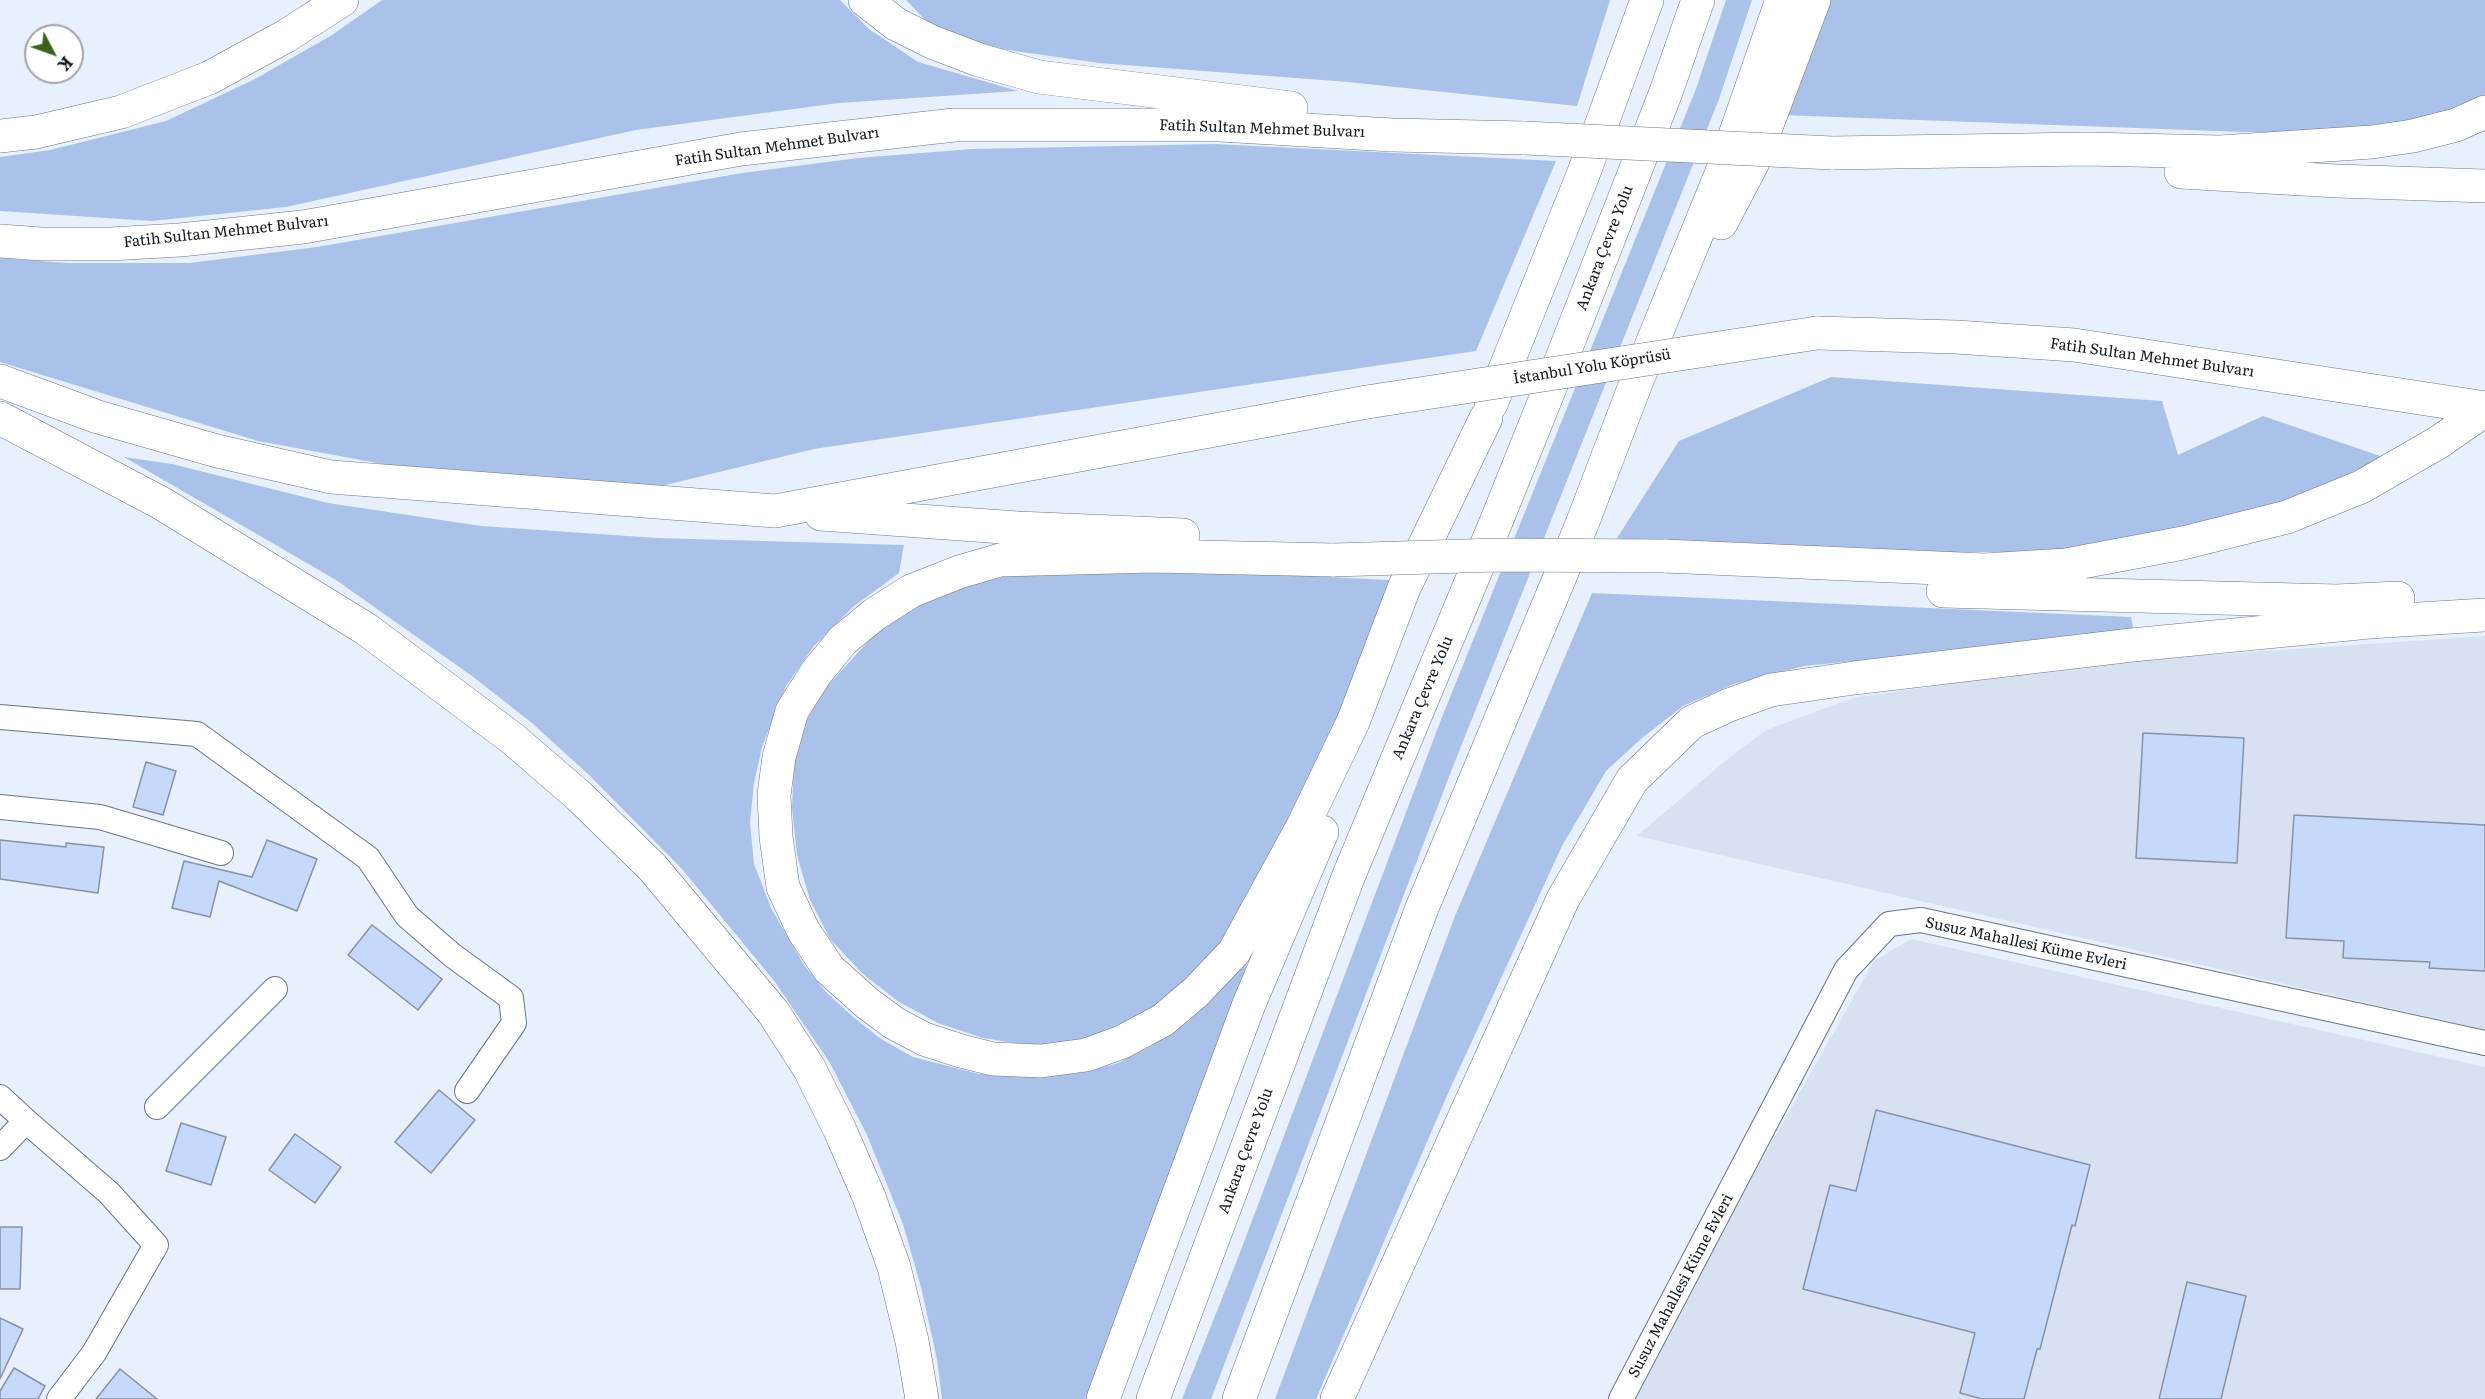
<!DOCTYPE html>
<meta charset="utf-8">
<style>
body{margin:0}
#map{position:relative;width:2485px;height:1399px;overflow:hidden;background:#e8f0fd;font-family:Literata,serif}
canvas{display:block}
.north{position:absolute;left:24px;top:24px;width:60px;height:60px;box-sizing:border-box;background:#fff;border:2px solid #a1a3a6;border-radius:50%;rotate:131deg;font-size:16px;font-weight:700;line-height:24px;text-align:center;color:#151a21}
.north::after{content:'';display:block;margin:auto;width:21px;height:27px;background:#3c621c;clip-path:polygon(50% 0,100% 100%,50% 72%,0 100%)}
</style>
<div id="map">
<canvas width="2485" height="1399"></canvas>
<div class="north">K</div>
</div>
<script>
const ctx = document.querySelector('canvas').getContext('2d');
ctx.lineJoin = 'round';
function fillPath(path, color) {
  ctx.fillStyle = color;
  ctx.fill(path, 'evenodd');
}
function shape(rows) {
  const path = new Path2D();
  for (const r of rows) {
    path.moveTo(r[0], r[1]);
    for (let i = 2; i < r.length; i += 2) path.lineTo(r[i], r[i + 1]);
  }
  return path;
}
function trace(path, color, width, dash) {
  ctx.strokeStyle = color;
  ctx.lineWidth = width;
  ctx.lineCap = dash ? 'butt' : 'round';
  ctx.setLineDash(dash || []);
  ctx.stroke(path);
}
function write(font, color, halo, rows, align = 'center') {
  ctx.font = font + ' Literata,serif';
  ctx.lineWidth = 4.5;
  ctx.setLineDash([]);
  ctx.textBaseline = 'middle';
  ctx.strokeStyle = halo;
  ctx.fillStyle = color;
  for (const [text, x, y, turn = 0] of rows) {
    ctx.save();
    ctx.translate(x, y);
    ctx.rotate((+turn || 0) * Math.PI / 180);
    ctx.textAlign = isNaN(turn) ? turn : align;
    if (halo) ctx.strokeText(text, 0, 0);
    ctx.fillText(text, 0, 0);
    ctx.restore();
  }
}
fillPath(shape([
 [2485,636,2485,1030,1637,836,1725,761,1766,730,1853,698,2090,663],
 [1911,939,2485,1067,2485,1399,1627,1399,1874,961]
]), '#d7e1f1');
fillPath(shape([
 [382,0,840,0,869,29,918,62,1018,91,839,103,636,130,286,207,152,221,0,211,0,157,50,150,166,121,255,79,332,35],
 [906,0,1610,0,1577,106,1348,82,1099,63,980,46,928,23],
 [1726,0,1752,0,1719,99,1452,769,1211,1399,1182,1399,1236,1263,1442,717,1696,89],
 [1826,0,2485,0,2485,101,2452,115,2329,132,2245,132,1781,115],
 [1215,144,1556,161,1476,351,814,449,649,489,388,465,258,441,0,362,0,258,68,263,189,263,317,247,742,173,858,158,972,149],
 [1831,377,2162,401,2178,455,2263,416,2383,457,2322,487,2259,510,2147,538,2078,548,2005,552,1884,552,1664,545,1617,538,1679,441],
 [124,457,172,464,328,503,481,526,657,538,904,545,899,573,853,607,814,646,786,686,762,747,754,783,750,822,754,864,771,908,804,965,826,992,852,1016,881,1039,913,1057,979,1074,1034,1076,1079,1073,1118,1063,1153,1045,1189,1021,1247,963,1226,1035,1090,1399,942,1399,937,1359,921,1287,903,1224,867,1135,830,1063,775,982,682,869,589,775,532,723,472,676,336,580],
 [1190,570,1389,580,1340,721,1219,950,1187,988,1101,1037,1034,1046,983,1038,938,1023,899,1002,863,974,830,939,810,900,797,855,792,808,794,763,804,725,821,693,873,636,902,613,932,594,975,582,1015,575],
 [1592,593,2131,617,2134,633,1804,666,1734,684,1683,706,1642,738,1606,771,1562,846,1449,1091,1316,1399,1275,1399,1455,916]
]), '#aac2ea');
const building = shape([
 [2143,733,2244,738,2237,863,2136,858,2143,733],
 [146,762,176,771,163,815,133,807,146,762],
 [2294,815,2485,825,2485,971,2429,968,2430,962,2343,958,2344,941,2286,938,2294,815],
 [0,840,66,847,66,843,104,847,98,893,0,879,0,840],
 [267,840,317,859,297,911,219,881,210,917,172,908,184,861,252,877,267,840],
 [372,925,442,979,418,1010,348,955,372,925],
 [439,1090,475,1120,431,1173,395,1142,439,1090],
 [1876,1110,2090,1165,2075,1226,2072,1225,2040,1349,2037,1349,2024,1399,1982,1399,1960,1393,1975,1333,1803,1289,1830,1185,1856,1191,1876,1110],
 [181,1123,226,1137,211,1185,166,1171,181,1123],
 [295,1134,341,1167,315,1203,269,1170,295,1134],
 [0,1227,22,1227,20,1289,0,1289,0,1227],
 [2187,1282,2246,1296,2221,1399,2159,1399,2187,1282],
 [0,1318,23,1329,0,1379,0,1318],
 [14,1368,45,1386,38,1399,0,1399,0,1391,14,1368],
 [120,1369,157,1399,96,1399,120,1369]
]);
fillPath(building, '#c5d9fa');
trace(building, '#8792a6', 1.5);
const minor = shape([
 [0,717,197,734,368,858,407,916,452,955,511,998,514,1023,467,1091],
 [0,807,100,817,221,853],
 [0,1097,26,1121],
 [157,1107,275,989],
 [0,1148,26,1121,109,1193,156,1245,94,1353,59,1399],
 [1621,1399,1846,970,1889,924,1921,920,2485,1043]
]);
const highway = shape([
 [865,0,896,24,932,42,979,60,1039,77,1291,108],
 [0,136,36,132,121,112,209,78,286,36,342,0],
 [1832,153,2087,149,2220,152,2372,142,2413,136,2456,125,2485,112],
 [2181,172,2337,181,2485,186],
 [1721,223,1753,162,1814,0],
 [0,241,41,244,110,244,180,240,303,227,741,149,954,125,1220,125,1392,135,1525,138],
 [1817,333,1956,337,2074,345,2485,408],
 [0,381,98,417,217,451,331,477,775,511,1367,402],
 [1491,404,1583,175,1647,0],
 [0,418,161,503,366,629,513,739,579,796,652,867,773,1012,809,1068,839,1128,869,1197,894,1267,912,1341,922,1399],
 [821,514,1017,528,1183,535],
 [1664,556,1984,570,2066,565,2183,543,2287,517,2361,487,2439,442,2485,410],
 [1334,560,1153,556,1000,560,959,572,911,591,875,614,843,640,816,673,792,711,779,757,774,795,776,837,783,887,803,930,829,969,867,1003,894,1023,924,1039,961,1051,993,1059,1041,1061,1086,1055,1122,1042,1163,1020,1196,992,1234,952,1303,826,1353,722,1404,588,1486,418],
 [1943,591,2337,601,2398,598],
 [1103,1399,1249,1004,1322,832],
 [1153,1399,1349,875,1496,522,1566,348,1666,92,1698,0],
 [1239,1399,1422,908,1582,524,1636,383,1724,167,1782,0],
 [1337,1399,1563,899,1632,780,1692,722,1729,705,1771,690,1854,678,2132,645,2369,622,2485,615]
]);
trace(minor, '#6a7588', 26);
trace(highway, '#6a7588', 34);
trace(minor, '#fff', 24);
trace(highway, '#fff', 33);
const highwayBridge = shape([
 [1525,138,1832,153],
 [1367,402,1817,333],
 [1334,560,1497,555,1664,556]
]);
trace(highwayBridge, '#6a7588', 34, []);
trace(highwayBridge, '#fff', 33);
write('15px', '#151a21', '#fff', [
 ["Fatih Sultan Mehmet Bulvarı",1262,129,2],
 ["Fatih Sultan Mehmet Bulvarı",777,147,-8],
 ["Fatih Sultan Mehmet Bulvarı",226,232,-6],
 ["Ankara Çevre Yolu",1605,248,-69],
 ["Fatih Sultan Mehmet Bulvarı",2152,358,8],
 ["İstanbul Yolu Köprüsü",1592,367,-9],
 ["Ankara Çevre Yolu",1423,698,-67],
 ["Susuz Mahallesi Küme Evleri",2026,944,12],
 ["Ankara Çevre Yolu",1246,1151,-70],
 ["Susuz Mahallesi Küme Evleri",1681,1286,-62]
]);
</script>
